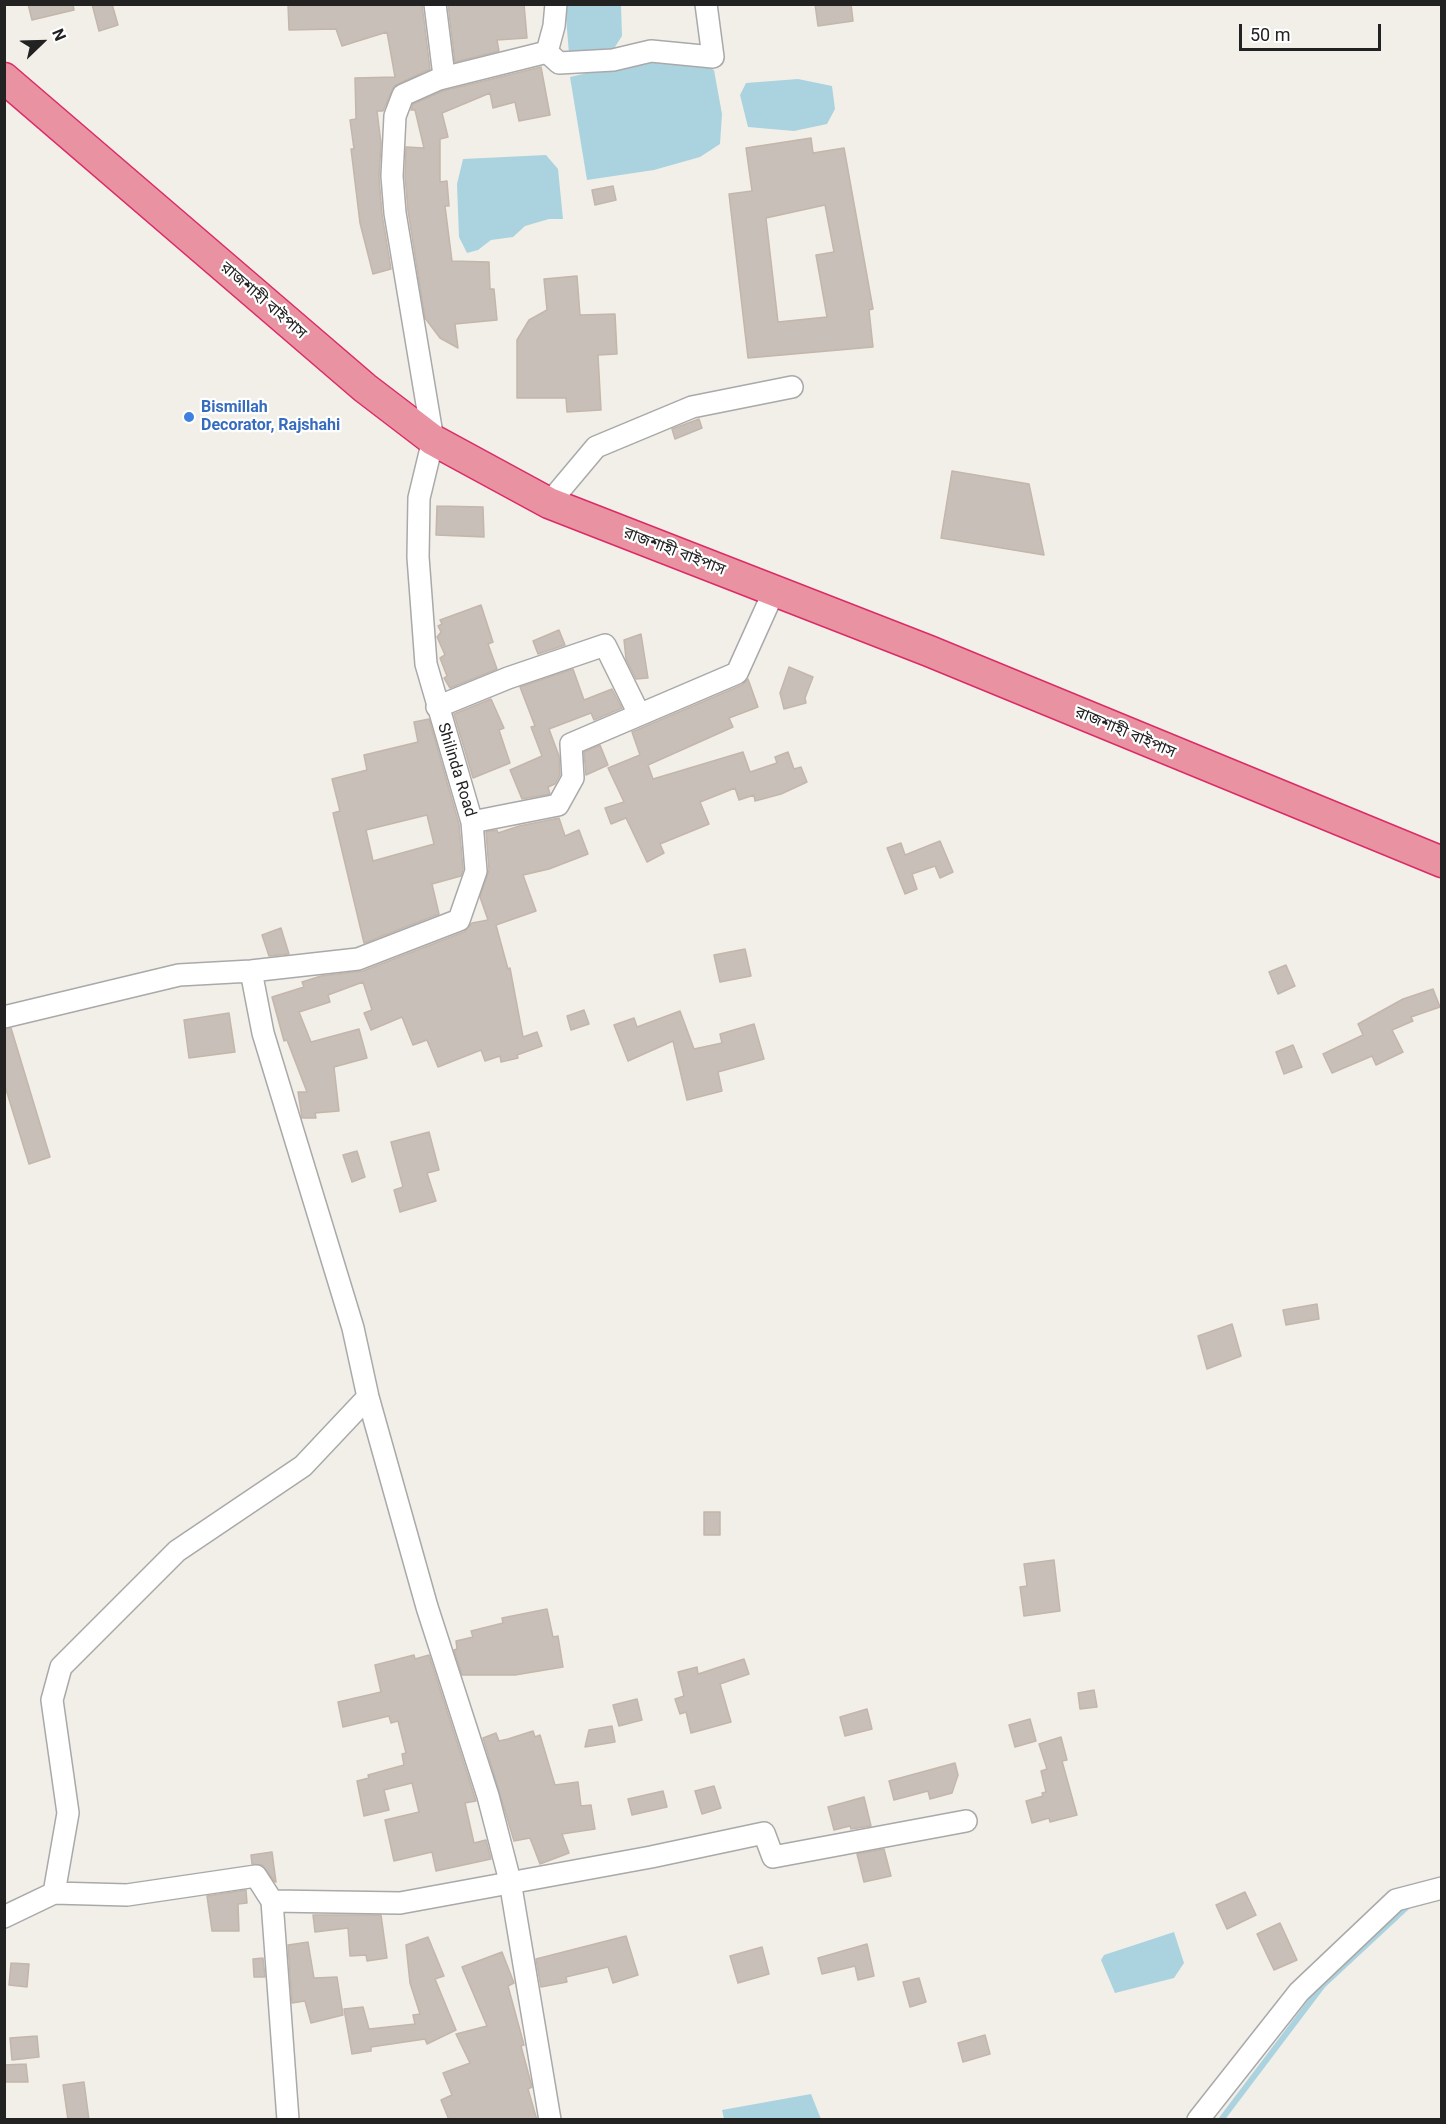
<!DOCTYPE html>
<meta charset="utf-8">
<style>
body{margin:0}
#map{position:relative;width:1446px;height:2124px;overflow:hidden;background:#f2efe9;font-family:Roboto,sans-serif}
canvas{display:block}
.frame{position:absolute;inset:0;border:6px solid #222;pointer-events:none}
.north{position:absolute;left:12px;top:12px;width:60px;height:60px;-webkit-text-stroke:4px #fff;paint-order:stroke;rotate:67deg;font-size:16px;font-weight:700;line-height:24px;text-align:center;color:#222}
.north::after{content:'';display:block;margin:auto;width:21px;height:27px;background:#222;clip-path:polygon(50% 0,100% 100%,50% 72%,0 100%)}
.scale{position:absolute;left:1239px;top:24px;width:142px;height:27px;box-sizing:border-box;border:3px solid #222;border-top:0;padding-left:8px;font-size:18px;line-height:21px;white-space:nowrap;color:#222;-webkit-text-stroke:4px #fff;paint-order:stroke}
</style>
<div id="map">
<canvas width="1446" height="2124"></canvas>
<div class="frame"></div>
<div class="north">N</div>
<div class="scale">50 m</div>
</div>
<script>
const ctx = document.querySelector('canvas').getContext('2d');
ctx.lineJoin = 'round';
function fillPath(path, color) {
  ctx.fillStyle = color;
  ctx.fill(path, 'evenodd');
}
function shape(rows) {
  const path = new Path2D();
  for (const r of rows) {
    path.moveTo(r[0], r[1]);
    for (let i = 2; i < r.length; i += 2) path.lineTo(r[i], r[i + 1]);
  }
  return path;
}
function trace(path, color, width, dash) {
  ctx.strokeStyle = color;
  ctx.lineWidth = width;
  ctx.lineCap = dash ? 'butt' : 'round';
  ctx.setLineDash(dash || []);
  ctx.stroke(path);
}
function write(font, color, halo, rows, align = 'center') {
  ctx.font = font + ' Roboto,"Noto Sans Bengali",sans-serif';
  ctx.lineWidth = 4.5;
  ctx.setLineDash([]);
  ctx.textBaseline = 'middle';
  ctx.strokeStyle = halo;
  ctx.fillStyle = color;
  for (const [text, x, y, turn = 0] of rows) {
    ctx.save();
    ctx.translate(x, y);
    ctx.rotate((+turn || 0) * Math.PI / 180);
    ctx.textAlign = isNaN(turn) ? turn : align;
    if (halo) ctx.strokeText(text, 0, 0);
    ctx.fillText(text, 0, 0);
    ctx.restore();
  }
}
fillPath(shape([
 [565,5,621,5,622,36,613,50,569,54],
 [656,59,693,59,714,70,722,114,720,144,700,157,654,170,587,180,570,77,612,67,641,65],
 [798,79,832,86,835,109,827,124,794,131,748,127,740,95,746,83],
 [546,155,558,169,563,219,549,219,525,226,513,237,491,240,478,250,467,253,459,237,457,184,463,159],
 [1174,1932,1184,1963,1174,1978,1115,1993,1101,1960,1104,1955],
 [811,2094,821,2119,724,2119,722,2110]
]), '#aad3df');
trace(shape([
 [1221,2120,1323,1985,1410,1904]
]), '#aad3df', 6);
const building = shape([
 [28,4,73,4,74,10,32,20,28,4],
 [92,4,112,4,118,25,99,31,92,4],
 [288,4,422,4,430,69,394,86,383,111,377,111,381,143,379,177,382,214,391,269,373,274,360,223,351,149,354,149,350,120,356,119,355,78,395,77,387,32,342,46,336,29,289,30,288,4],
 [448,4,524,4,527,38,497,40,499,51,455,62,448,4],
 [815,4,851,4,853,21,818,26,815,4],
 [541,67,550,115,519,121,515,102,493,108,490,93,442,113,448,137,440,139,440,182,447,181,449,206,445,206,452,261,489,262,490,289,494,289,497,320,455,324,458,348,440,338,425,318,408,211,405,176,406,147,424,148,415,110,411,110,413,104,443,91,541,67],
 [811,138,813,153,844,148,873,309,869,310,873,347,748,358,729,194,752,191,746,148,811,138],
 [825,205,834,252,816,255,827,317,778,322,766,218,825,205],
 [613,186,616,200,595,205,592,190,613,186],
 [577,276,580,315,615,314,617,354,598,355,601,410,567,412,566,398,517,398,517,340,529,320,547,310,544,279,577,276],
 [699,419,702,428,675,439,672,429,699,419],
 [952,471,1029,484,1044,555,941,538,952,471],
 [437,506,483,507,484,537,436,535,437,506],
 [481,605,493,642,488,644,497,669,450,688,444,678,447,676,440,658,445,655,437,637,441,632,438,626,442,624,440,620,481,605],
 [559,630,565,645,538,654,533,641,559,630],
 [641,634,648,678,636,679,626,659,624,640,641,634],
 [789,667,813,677,805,698,806,703,784,709,780,693,789,667],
 [573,669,584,700,612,689,622,708,594,720,591,713,549,729,559,756,560,775,555,784,548,787,550,794,522,799,510,770,542,756,531,727,535,726,520,687,573,669],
 [748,679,758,707,729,718,733,727,648,765,653,779,743,752,750,772,777,763,775,757,788,752,794,769,801,767,807,782,781,794,755,801,754,795,739,800,735,788,700,802,709,824,660,844,664,853,647,862,626,818,611,824,605,808,624,802,608,768,640,755,632,732,742,685,748,679],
 [491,699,504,728,499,730,510,763,473,778,454,714,491,699],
 [429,719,459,824,463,869,461,876,432,884,439,914,364,943,333,813,340,811,332,779,367,770,364,755,418,742,414,722,429,719],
 [427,815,434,844,373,861,366,830,427,815],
 [600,745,608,765,586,775,584,752,600,745],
 [559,818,565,836,579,830,588,854,549,869,523,875,536,911,496,925,508,969,510,968,523,1037,537,1032,542,1046,517,1055,518,1058,501,1062,500,1056,485,1061,481,1050,438,1067,427,1040,413,1045,402,1017,371,1030,364,1013,372,1010,363,982,328,995,330,1002,299,1012,311,1042,359,1029,367,1058,334,1067,339,1111,315,1113,316,1118,302,1118,298,1092,307,1092,287,1040,284,1041,272,997,304,987,302,982,321,976,363,971,464,932,472,923,488,920,480,897,489,870,486,832,497,830,498,833,519,826,559,818],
 [940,841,953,872,940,878,935,866,912,874,917,889,905,894,887,848,901,843,905,855,940,841],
 [281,928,289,954,269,956,262,935,281,928],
 [745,949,751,976,720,982,714,955,745,949],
 [1286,965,1295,986,1278,994,1269,972,1286,965],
 [1433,989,1440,1007,1411,1017,1413,1021,1392,1030,1403,1052,1376,1065,1372,1056,1332,1073,1323,1054,1363,1035,1358,1024,1403,999,1433,989],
 [584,1010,589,1024,571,1030,567,1016,584,1010],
 [680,1011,694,1049,722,1043,720,1034,754,1024,764,1059,718,1072,722,1091,687,1100,673,1041,628,1061,614,1025,634,1018,637,1027,680,1011],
 [229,1013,235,1052,189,1058,184,1020,229,1013],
 [11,1028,50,1157,29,1164,4,1083,4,1029,11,1028],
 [1293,1045,1302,1067,1284,1074,1276,1052,1293,1045],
 [429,1132,439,1170,427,1173,436,1201,400,1212,394,1190,403,1187,391,1142,429,1132],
 [357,1151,365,1177,352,1182,343,1155,357,1151],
 [1317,1304,1319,1319,1286,1325,1283,1310,1317,1304],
 [1232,1324,1241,1356,1207,1369,1198,1336,1232,1324],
 [704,1512,720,1512,720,1535,704,1535,704,1512],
 [1054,1560,1060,1611,1024,1616,1020,1587,1027,1586,1024,1564,1054,1560],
 [547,1609,553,1637,558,1636,563,1667,515,1675,462,1675,454,1650,457,1649,456,1641,473,1637,471,1631,503,1623,502,1618,547,1609],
 [414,1655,415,1659,429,1655,476,1801,465,1803,474,1843,486,1840,491,1859,436,1871,432,1852,394,1861,385,1820,419,1812,412,1783,384,1790,389,1810,364,1816,357,1781,369,1778,368,1775,404,1765,402,1754,406,1753,398,1721,391,1723,389,1716,343,1727,338,1702,381,1692,375,1665,414,1655],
 [744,1659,749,1674,720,1684,731,1722,691,1733,686,1712,680,1714,675,1699,684,1696,678,1672,697,1667,698,1674,744,1659],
 [1094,1690,1097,1707,1080,1709,1078,1693,1094,1690],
 [637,1699,642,1720,619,1726,613,1705,637,1699],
 [867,1709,872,1729,845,1736,840,1717,867,1709],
 [1030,1719,1036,1741,1015,1747,1009,1725,1030,1719],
 [612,1726,615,1742,585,1747,589,1730,612,1726],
 [533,1731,535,1737,540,1735,555,1785,578,1782,581,1806,591,1805,595,1829,562,1834,569,1853,540,1864,530,1838,514,1841,483,1738,496,1733,499,1741,508,1739,533,1731],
 [1061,1737,1067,1760,1062,1761,1077,1815,1050,1822,1049,1818,1032,1823,1026,1801,1043,1796,1042,1793,1046,1792,1041,1771,1047,1769,1039,1744,1061,1737],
 [955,1763,958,1775,952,1793,930,1799,928,1791,894,1800,889,1781,955,1763],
 [714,1786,721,1808,702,1814,695,1791,714,1786],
 [663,1791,667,1807,632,1815,628,1799,663,1791],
 [864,1797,871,1826,851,1829,850,1826,834,1830,828,1807,864,1797],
 [884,1849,891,1876,864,1882,857,1854,884,1849],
 [272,1852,276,1882,275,1882,262,1865,252,1864,251,1855,272,1852],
 [246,1890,247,1903,238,1904,239,1931,212,1931,207,1896,246,1890],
 [1245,1892,1256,1915,1227,1929,1216,1905,1245,1892],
 [313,1915,381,1915,387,1958,367,1961,366,1955,350,1956,348,1928,315,1932,313,1915],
 [1280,1923,1297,1960,1274,1970,1257,1934,1280,1923],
 [626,1936,638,1975,613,1983,608,1967,566,1977,567,1982,541,1987,536,1959,626,1936],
 [428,1937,444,1976,435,1979,456,2030,427,2044,425,2039,371,2047,371,2051,352,2054,344,2009,363,2007,369,2029,415,2024,413,2015,420,2014,410,1983,406,1945,428,1937],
 [308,1942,314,1978,337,1977,343,2015,311,2023,305,2001,292,2003,288,1945,308,1942],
 [867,1944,874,1976,858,1980,855,1966,822,1974,818,1958,867,1944],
 [762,1947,769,1974,738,1983,730,1956,762,1947],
 [502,1952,514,1983,508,1986,524,2045,521,2046,532,2087,528,2089,537,2120,449,2120,441,2100,452,2095,443,2073,470,2063,456,2034,487,2026,462,1967,502,1952],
 [263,1958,265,1977,254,1977,253,1959,263,1958],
 [11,1963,29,1964,27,1987,9,1985,11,1963],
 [919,1978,926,2002,910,2007,903,1982,919,1978],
 [985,2035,990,2054,963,2062,958,2043,985,2035],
 [37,2036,39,2057,12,2060,10,2038,37,2036],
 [26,2064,28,2082,4,2082,4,2065,26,2064],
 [84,2082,89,2120,68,2120,63,2085,84,2082]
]);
fillPath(building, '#c7bfb8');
trace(building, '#c4b6ab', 1.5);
const minor = shape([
 [435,4,444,76],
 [547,52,559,63,613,60,651,51,713,57,706,4],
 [549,503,596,447,692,407,792,387],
 [437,707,508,678,605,645,639,714],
 [472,822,558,805,573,778,571,744,737,673,774,591],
 [251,971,263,1033,353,1328,368,1397,427,1607,488,1796,510,1881,550,2120],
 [4,1017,179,975,251,971,358,959,459,920,476,871,472,822,426,664,418,557,419,498,433,440,395,213,392,176,395,116,403,95,439,79,547,52,554,26,556,4],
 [54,1893,127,1895,256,1876,272,1901,400,1903,651,1857,764,1833,773,1857,966,1821],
 [272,1901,288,2120],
 [4,1917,54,1893,68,1813,52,1700,61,1667,177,1551,303,1466,368,1397],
 [1198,2120,1299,1992,1396,1900,1442,1888]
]);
const highway = shape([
 [4,78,365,388,433,440,549,503,929,651,1442,862]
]);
trace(minor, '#a9a9a9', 24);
trace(highway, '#dc2a67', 33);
trace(minor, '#fff', 21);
trace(highway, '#e892a2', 30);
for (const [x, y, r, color] of [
 [189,417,6,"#3f7fe0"]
]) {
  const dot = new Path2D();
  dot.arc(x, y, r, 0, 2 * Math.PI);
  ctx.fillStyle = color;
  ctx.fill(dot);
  trace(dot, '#fff', 2);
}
write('16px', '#222', '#fff', [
 ["রাজশাহী বাইপাস",263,301,41],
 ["রাজশাহী বাইপাস",674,552,21],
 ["রাজশাহী বাইপাস",1125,733,23],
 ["Shilinda Road",456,770,73]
]);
write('bold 16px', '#366cbe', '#fff', [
 ["Bismillah",201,408],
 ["Decorator, Rajshahi",201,426]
], 'left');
</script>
